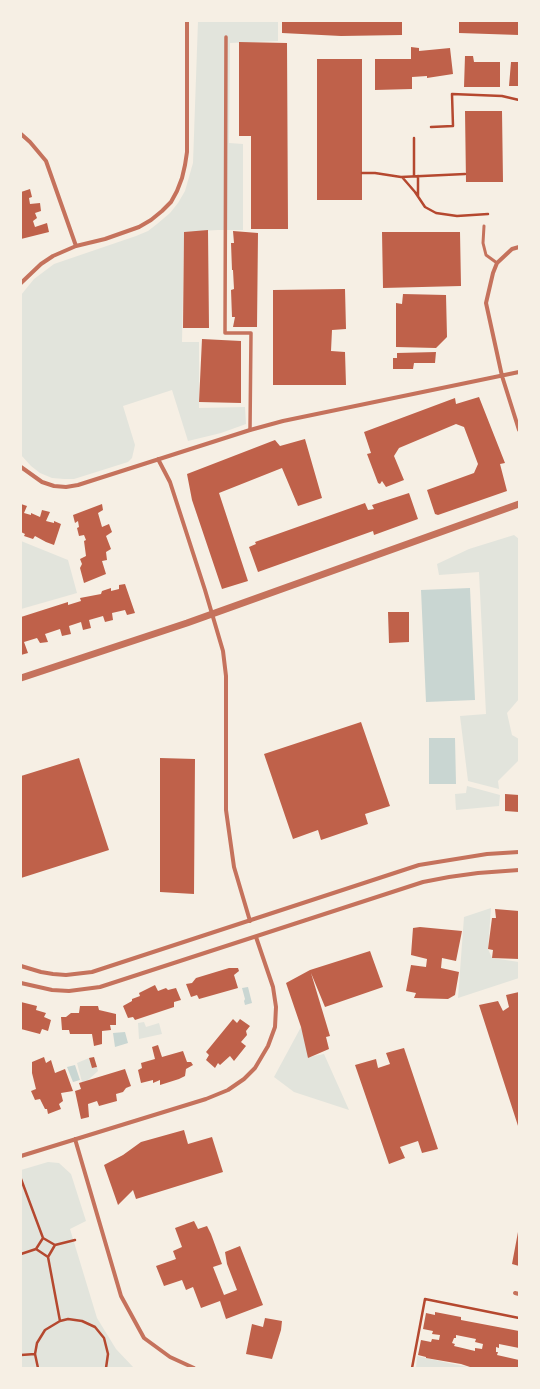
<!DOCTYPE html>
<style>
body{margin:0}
#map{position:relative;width:540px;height:1389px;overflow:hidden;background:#f6efe4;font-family:"PT Sans",sans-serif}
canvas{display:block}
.frame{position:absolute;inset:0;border:22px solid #f6efe4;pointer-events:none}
</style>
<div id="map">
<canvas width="540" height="1389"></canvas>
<div class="frame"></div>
</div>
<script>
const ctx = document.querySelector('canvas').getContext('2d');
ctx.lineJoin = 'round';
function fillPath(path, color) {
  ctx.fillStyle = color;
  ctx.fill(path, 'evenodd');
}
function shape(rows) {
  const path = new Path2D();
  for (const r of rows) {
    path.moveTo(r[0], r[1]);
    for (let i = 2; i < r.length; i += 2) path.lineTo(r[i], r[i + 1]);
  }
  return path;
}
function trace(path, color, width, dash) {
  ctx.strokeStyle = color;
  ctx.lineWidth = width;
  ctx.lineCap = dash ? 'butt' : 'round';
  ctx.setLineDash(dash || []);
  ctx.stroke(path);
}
fillPath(shape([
 [198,21,278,21,278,41,230,43,229,143,243,144,243,230,218,230,184,232,182,342,199,342,199,408,245,407,246,424,221,433,188,441,172,390,123,406,135,445,132,458,128,462,74,479,64,479,52,478,40,473,31,466,21,455,21,295,34,279,54,264,136,236,148,231,157,224,170,213,178,203,185,191,193,163],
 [514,535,519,539,519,699,507,713,512,735,519,739,519,760,498,781,499,789,468,781,460,716,486,714,479,572,439,575,437,564,469,549],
 [21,541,68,560,77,593,21,609],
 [467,786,500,795,499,806,456,810,455,794,466,793],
 [491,908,488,949,492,958,519,962,519,978,458,998,464,917],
 [144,1022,146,1027,159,1023,162,1034,139,1039,138,1023],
 [301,1027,309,1057,324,1054,349,1110,294,1092,274,1077],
 [89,1058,92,1068,97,1067,98,1071,87,1081,82,1082,77,1063],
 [48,1162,59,1163,71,1174,86,1221,70,1229,97,1318,116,1349,134,1368,21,1368,21,1170],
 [417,1356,453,1364,473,1368,416,1368]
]), '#e2e4dc');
fillPath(shape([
 [470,588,475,700,426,702,421,590],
 [429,738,455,738,456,784,429,784],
 [248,987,252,1003,245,1005,244,1001,245,999,242,988],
 [125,1032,128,1043,115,1047,113,1033],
 [75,1065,80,1080,73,1082,67,1067]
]), '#c9d6d2');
fillPath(shape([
 [282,21,402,21,402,35,341,36,282,33],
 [459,21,519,21,519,35,459,33],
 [239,42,287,43,288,229,251,229,251,136,239,136],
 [411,47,419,48,419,51,450,48,453,74,427,78,427,76,412,77,412,89,375,90,375,59,411,59],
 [465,56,473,56,474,62,500,62,500,87,464,87],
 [317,59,362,59,362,200,317,200],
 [511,62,519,62,519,86,509,86],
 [465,111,502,111,503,182,466,182],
 [30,189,32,197,29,198,30,204,40,203,41,211,35,213,37,218,33,221,35,227,47,223,49,232,21,239,21,192],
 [208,230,209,328,183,328,184,232],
 [233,231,258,233,257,327,233,327,235,317,232,317,231,290,234,289,233,270,232,270,231,243,234,243],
 [382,232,460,232,461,286,383,288],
 [345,289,346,329,332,330,331,351,345,352,346,385,273,385,273,290],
 [403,294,446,295,447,337,436,348,396,347,396,303,402,304],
 [202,339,241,341,241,403,199,402],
 [436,352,435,363,414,363,413,369,393,369,393,358,397,358,397,353],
 [479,397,505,463,500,464,507,491,438,515,435,514,427,490,474,473,478,464,464,427,456,424,399,448,394,456,404,480,386,487,382,481,380,484,378,483,367,454,371,453,364,432,455,398,456,404],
 [305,439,322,498,298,506,282,468,219,493,248,581,222,589,192,500,187,474,275,440,280,446],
 [409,493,418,519,374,535,373,531,258,572,249,547,256,544,255,542,365,503,368,510,374,509,372,505],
 [21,504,27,506,24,513,31,515,31,513,40,517,42,510,50,512,46,521,54,523,54,521,61,524,54,545,46,542,35,536,33,539,24,536,25,534,21,532],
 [102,504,103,510,98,513,102,527,109,524,112,532,106,536,111,549,106,552,107,560,102,561,106,574,84,583,80,568,82,564,80,559,86,556,84,541,86,540,84,535,79,536,77,528,79,527,78,521,75,523,73,515],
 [125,584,135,613,127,615,125,610,112,613,113,620,105,622,103,616,89,620,91,628,83,630,81,622,69,626,71,634,62,636,60,629,45,634,48,642,40,643,37,638,24,642,28,653,21,655,21,617,68,602,68,605,81,601,80,598,101,594,102,591,111,588,111,591,119,589,119,585],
 [388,612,409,612,409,642,389,643],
 [361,722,390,806,365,814,368,824,321,840,318,830,293,839,264,754],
 [79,758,109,850,21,878,21,776],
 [160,758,195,759,194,894,160,892],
 [505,794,519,795,519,812,505,811],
 [495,909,519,911,519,959,492,958,493,950,488,949,492,918,496,918],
 [420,927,462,931,456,961,442,958,441,968,459,972,455,995,448,999,414,998,416,993,406,991,411,965,426,967,427,959,411,955,413,928],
 [370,951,383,987,325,1007,311,973,330,1036,326,1037,329,1049,308,1058,301,1027,286,983,310,970],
 [229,968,238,968,239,971,234,975,238,988,199,999,197,995,191,997,186,984,192,983,196,978],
 [155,985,158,991,166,988,168,990,176,988,181,1000,174,1002,174,1007,135,1020,133,1017,128,1018,123,1006,132,1001,132,999,140,996,139,993],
 [519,992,519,1129,479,1005,498,1001,503,1011,509,1007,506,995],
 [21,1002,37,1006,36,1010,46,1013,44,1017,51,1020,48,1031,42,1029,40,1034,21,1029],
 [80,1006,98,1006,99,1010,116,1014,116,1025,110,1025,111,1030,102,1031,102,1044,94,1046,92,1034,70,1034,69,1030,62,1030,61,1017,66,1017,71,1013,79,1013],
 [233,1019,237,1023,240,1019,250,1026,246,1031,247,1035,241,1042,246,1046,234,1061,230,1056,220,1065,218,1063,215,1068,206,1060,209,1055,206,1052],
 [158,1045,162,1057,183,1051,187,1062,191,1062,193,1065,186,1069,185,1076,179,1079,160,1085,160,1080,153,1083,153,1080,141,1083,138,1070,142,1068,141,1063,155,1059,152,1047],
 [404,1048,438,1149,422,1153,418,1141,400,1147,405,1158,389,1164,355,1065,376,1059,378,1068,390,1064,386,1053],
 [44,1057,46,1063,51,1060,55,1073,65,1069,73,1091,61,1093,63,1101,59,1104,61,1109,48,1114,47,1109,45,1109,40,1099,35,1100,31,1091,36,1089,32,1073,32,1062],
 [94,1057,97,1067,92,1068,89,1058],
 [125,1069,131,1086,126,1088,123,1092,116,1094,117,1101,99,1106,97,1101,88,1104,89,1117,81,1119,75,1091,81,1089,79,1083],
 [184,1130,188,1144,212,1137,223,1172,136,1199,133,1190,118,1205,104,1165,123,1155,141,1142],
 [194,1221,198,1229,207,1226,211,1234,222,1264,213,1267,224,1295,237,1290,227,1264,225,1252,240,1246,263,1305,226,1319,220,1301,201,1308,193,1287,186,1290,182,1280,164,1286,156,1266,176,1259,173,1251,182,1247,175,1228],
 [518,1232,519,1232,519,1266,512,1264],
 [435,1312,461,1317,461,1320,519,1331,519,1348,499,1344,499,1348,496,1347,496,1352,498,1352,497,1355,519,1360,519,1368,473,1368,461,1364,426,1358,426,1357,418,1355,421,1340,431,1342,432,1339,439,1340,440,1335,432,1334,433,1331,423,1329,426,1313,435,1315],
 [456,1335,476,1339,475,1342,483,1344,482,1349,475,1348,475,1351,454,1346,455,1344,452,1343,454,1338,456,1338],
 [265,1318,282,1321,281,1330,272,1359,246,1354,252,1324,263,1327]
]), '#bf614a');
trace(shape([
 [431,127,453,126,452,94,502,96,519,100],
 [414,138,414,176],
 [362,173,375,173,401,177,465,174],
 [402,177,415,192,425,207,436,213,457,216,488,214],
 [418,196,418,176],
 [21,1179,43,1238],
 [55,1245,75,1240],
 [21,1254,36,1249],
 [48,1257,36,1249,43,1238,55,1245,48,1257,60,1321],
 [21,1355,35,1354],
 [38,1368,35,1354,37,1343,45,1330,60,1321,68,1319,82,1321,95,1327,104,1338,108,1354,106,1368],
 [412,1368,425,1299,519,1318]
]), '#b5482f', 2.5);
trace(shape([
 [484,226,483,243,486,255,497,263]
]), '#c5725c', 3);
trace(shape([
 [226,37,225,333,251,333,250,430]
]), '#c5725c', 3.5);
trace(shape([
 [21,134,30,142,46,161,76,246],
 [519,247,512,249,497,263,493,273,486,303,502,376,519,430],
 [21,283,41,264,53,256,76,246,105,239,139,227,151,220,162,211,171,202,177,191,182,178,185,165,187,152,187,21],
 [158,459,170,482,205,590,223,651,226,676,226,810,234,867,250,921],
 [21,467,42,482,54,486,66,487,78,485,250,430,283,421,519,372],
 [21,966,41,972,53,974,66,975,92,972,419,865,487,854,519,852],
 [21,983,52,990,69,991,100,987,423,882,449,877,478,873,519,870],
 [75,1139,121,1296,144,1338,170,1357,194,1368],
 [21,1156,206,1099,228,1090,244,1079,255,1068,268,1046,275,1027,276,1007,273,987,256,937],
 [515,1293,519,1294]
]), '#c5725c', 4);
trace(shape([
 [21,678,187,623,519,504]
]), '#c5725c', 7);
</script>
